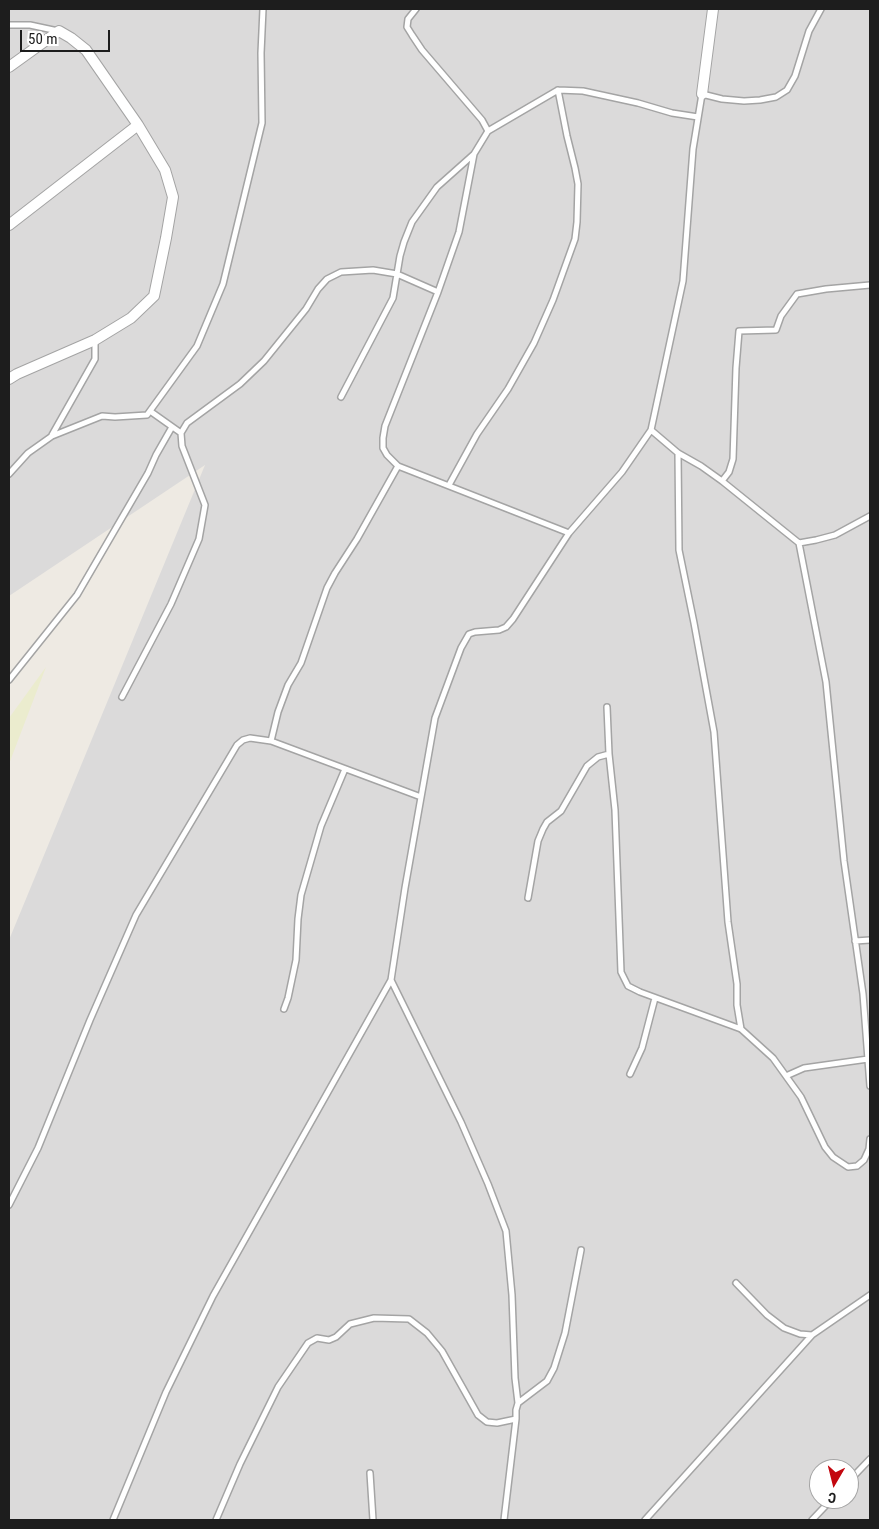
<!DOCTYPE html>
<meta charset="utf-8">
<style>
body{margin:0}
#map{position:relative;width:879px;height:1529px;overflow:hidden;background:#eeeae3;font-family:"Roboto Condensed",sans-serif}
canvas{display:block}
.frame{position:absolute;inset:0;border:10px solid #1d1d1d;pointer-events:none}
.north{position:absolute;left:809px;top:1459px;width:50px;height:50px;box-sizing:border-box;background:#fff;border:1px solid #a5a5a5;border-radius:50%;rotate:188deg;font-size:14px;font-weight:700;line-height:20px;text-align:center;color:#1d1d1d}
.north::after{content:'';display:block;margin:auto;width:18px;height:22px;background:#c3070f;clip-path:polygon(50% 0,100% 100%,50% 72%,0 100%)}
.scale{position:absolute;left:20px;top:30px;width:90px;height:22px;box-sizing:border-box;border:2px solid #1d1d1d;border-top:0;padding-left:6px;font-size:15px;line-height:18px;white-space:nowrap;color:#1d1d1d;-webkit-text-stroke:4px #fff;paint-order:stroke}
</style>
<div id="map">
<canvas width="879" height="1529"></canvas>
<div class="frame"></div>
<div class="north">С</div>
<div class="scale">50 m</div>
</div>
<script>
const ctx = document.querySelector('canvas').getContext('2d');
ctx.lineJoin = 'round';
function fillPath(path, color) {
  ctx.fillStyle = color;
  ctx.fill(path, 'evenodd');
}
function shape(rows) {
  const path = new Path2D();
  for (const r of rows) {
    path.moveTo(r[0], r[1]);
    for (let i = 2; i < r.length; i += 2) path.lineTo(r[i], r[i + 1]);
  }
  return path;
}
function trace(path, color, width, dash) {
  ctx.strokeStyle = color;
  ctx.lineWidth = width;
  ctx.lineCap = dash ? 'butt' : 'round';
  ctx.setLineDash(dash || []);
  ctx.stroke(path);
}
fillPath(shape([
 [9,9,870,9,870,1520,9,1520,9,940,205,465,9,596],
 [819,1469,849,1469,849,1499,819,1499]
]), '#dbdada');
fillPath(shape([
 [46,667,9,764,9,718]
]), '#ebecce');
const lane = shape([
 [416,9,408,19,407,27,412,35,422,50,482,120,488,131],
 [9,25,30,25,58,31],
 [341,397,393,298,400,256,404,242,412,222,437,187,474,154],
 [150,411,181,433],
 [651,430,678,453,701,466,722,481,799,543,826,682,844,861,863,994,870,1086],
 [52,435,95,359,95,340],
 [678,453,679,550,694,623,714,732,728,922,737,984,737,1005,741,1029],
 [9,474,28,453,52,436,102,416,115,417,147,415,197,346,223,284,262,123,261,53,263,9],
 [722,481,729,472,733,459,736,368,739,331,776,330,781,316,797,294,826,289,870,285],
 [449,485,477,434,508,389,534,343,553,300,575,239,577,222,578,184,575,168,567,136,558,90],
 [569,533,622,472,651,430,683,281,693,149,702,94,722,99,744,101,760,100,776,97,787,90,795,76,809,31,821,9],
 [799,543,816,540,835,535,870,516],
 [9,680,77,595,148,473,156,455,172,427],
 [122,697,171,604,199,539,205,505,182,446,181,433,187,423,240,384,264,361,306,309,318,289,327,279,341,272,373,270,397,274,438,292],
 [607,707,609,754,615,810,621,972,628,986,640,992,741,1029,773,1058,801,1097,825,1147,833,1157,848,1167,857,1166,864,1160,869,1149,870,1139],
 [271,741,278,712,288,685,301,663,327,588,335,573,357,539,398,466],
 [528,898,538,841,543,829,547,822,561,811,587,766,598,757,609,754],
 [855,941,870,940],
 [284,1009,288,998,296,960,298,919,301,895,321,826,345,769],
 [630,1074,642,1048,655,998],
 [786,1076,804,1068,868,1059],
 [9,1205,38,1148,90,1020,136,915,237,745,243,740,250,738,271,741,421,797],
 [736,1283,767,1315,784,1328,800,1334,812,1335,870,1295],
 [518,1403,547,1381,554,1368,565,1333,581,1250],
 [370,1473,373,1520],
 [849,1481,870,1459],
 [113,1520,166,1392,213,1296,391,980,405,888,435,718,461,648,469,634,475,632,499,630,506,627,513,619,569,533,398,466,387,455,383,448,383,438,385,426,438,292,459,232,474,154,488,131,558,90,583,91,638,103,672,113,698,117],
 [216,1520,240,1464,278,1387,308,1343,317,1338,329,1340,336,1337,350,1324,374,1318,409,1319,427,1333,442,1351,478,1415,487,1422,497,1423,516,1419,516,1410,518,1403,515,1378,512,1295,506,1231,488,1184,461,1122,391,980],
 [504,1520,516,1419],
 [645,1520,812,1335],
 [812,1520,832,1499]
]);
const street = shape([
 [9,67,59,31,71,38,86,50,138,125,165,170,173,197,166,238,154,296,131,318,95,340,17,374,9,379],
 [702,94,713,9],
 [9,225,138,125]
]);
trace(lane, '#a4a4a4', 8);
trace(street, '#a4a4a4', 12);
trace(lane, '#fff', 5);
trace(street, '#fff', 10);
</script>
